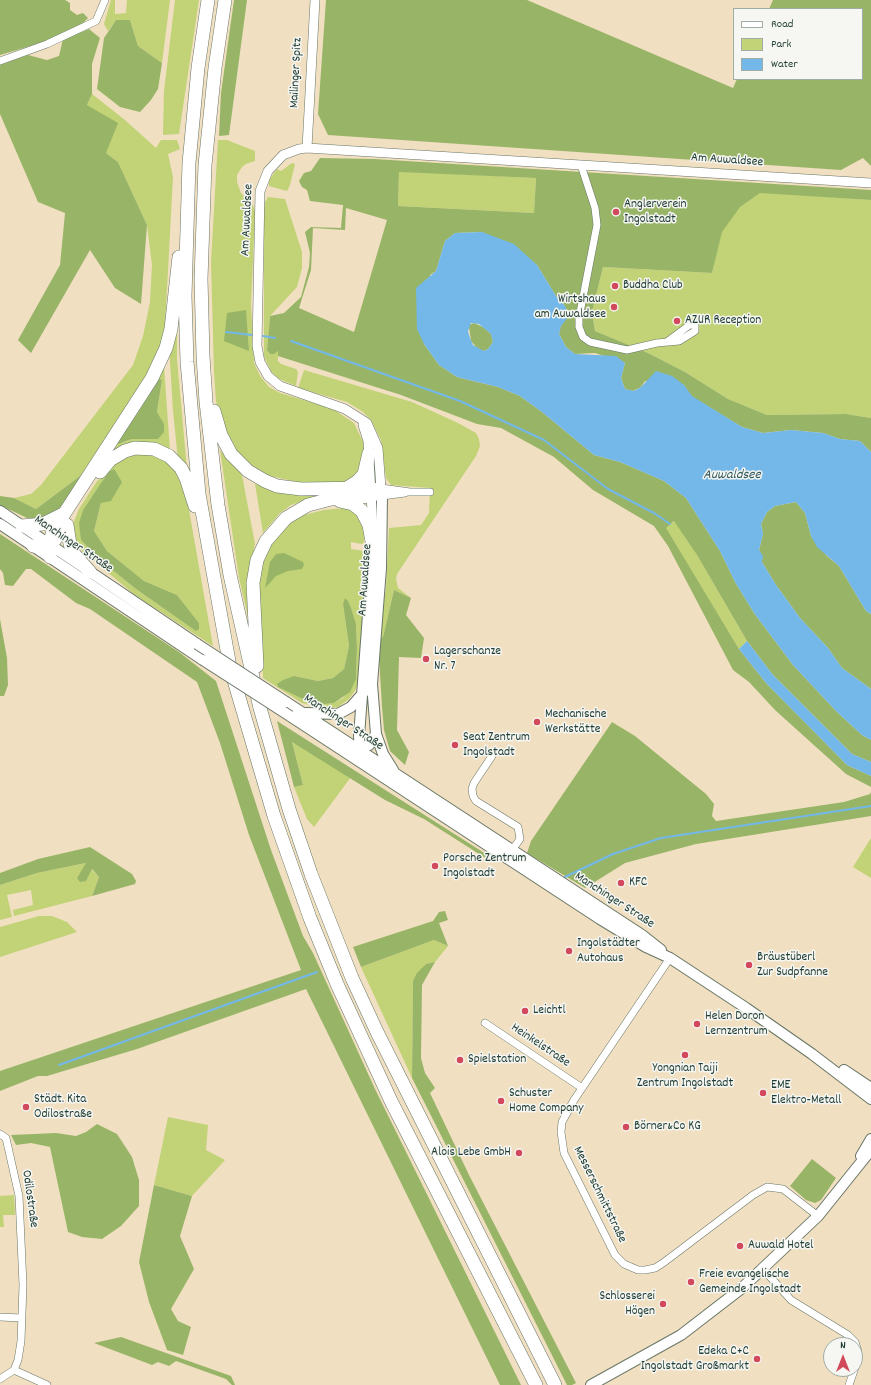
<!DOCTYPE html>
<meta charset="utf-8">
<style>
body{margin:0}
#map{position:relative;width:871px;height:1385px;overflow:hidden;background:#f1dfc1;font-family:Dekko,sans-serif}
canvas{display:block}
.legend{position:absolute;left:733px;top:8px;width:130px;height:72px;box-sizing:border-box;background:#f6f6f2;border:1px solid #a0aca6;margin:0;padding:5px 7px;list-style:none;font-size:12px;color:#1f3d34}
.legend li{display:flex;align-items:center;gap:8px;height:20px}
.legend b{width:20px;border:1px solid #a0aca6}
.north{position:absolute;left:823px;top:1337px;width:40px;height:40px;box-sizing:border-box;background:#f6f6f2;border:1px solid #a0aca6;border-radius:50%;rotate:0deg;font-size:11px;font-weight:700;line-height:16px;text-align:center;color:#1f3d34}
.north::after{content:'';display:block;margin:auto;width:14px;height:18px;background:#d1495b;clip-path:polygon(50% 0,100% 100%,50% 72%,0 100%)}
</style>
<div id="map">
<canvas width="871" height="1385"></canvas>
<ul class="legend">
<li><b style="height:5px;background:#fff"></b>Road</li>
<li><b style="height:11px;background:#c1d376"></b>Park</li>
<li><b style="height:11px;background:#73b8e9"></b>Water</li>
</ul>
<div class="north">N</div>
</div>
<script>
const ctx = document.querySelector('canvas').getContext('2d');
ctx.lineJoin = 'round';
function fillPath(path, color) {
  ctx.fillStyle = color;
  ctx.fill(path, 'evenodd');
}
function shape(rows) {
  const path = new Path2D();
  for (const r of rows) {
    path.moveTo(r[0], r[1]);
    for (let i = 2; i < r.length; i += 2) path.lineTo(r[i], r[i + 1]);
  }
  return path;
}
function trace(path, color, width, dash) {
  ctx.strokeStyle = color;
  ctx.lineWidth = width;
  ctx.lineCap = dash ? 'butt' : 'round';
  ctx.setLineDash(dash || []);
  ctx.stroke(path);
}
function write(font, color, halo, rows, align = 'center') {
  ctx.font = font + ' Dekko,sans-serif';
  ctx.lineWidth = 3;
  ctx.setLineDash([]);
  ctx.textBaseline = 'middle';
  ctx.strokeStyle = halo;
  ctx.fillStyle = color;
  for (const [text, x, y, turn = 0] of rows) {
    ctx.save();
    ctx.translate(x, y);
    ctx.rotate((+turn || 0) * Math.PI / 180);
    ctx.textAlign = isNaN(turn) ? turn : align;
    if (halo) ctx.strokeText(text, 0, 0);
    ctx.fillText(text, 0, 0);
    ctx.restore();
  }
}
fillPath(shape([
 [111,0,115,0,115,14,126,13,127,0,170,0,162,63,138,46,130,20,116,20,108,31,104,24],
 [175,0,199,0,179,134,163,135,164,91],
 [92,94,125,120,156,148,161,140,177,140,180,149,168,154,173,177,165,326,160,351,139,393,88,470,36,509,14,498,31,494,41,485,133,365,143,336,150,302,152,265,147,225,118,162,106,153,87,105],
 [218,140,227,140,255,151,255,161,246,164,242,167,237,175,237,182,241,193,253,205,255,212,251,305,254,363,260,376,269,387,280,393,333,409,354,423,364,444,365,460,363,469,347,482,297,482,266,475,253,468,233,448,221,421,216,401,214,372,211,262],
 [292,163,295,164,290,185,287,191,269,186,269,180,277,169,281,171],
 [399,171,536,178,534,213,398,206],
 [760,192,871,200,871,418,846,414,767,415,728,399,685,372,648,353,595,331,592,312,603,267,712,273,721,232,740,206],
 [268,197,285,199,302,252,302,268,297,287,270,316,267,350,270,354,278,351,278,361,281,364,296,369,298,372,296,386,277,378,271,371,264,356,264,204],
 [177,324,177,359,187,469,178,460,173,411,169,346],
 [164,366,170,451,154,443,138,442,128,444,109,454],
 [162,381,157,412,164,425,158,439,132,439,122,443,155,384],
 [304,370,412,402,458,423,476,433,479,439,480,446,476,456,397,574,396,579,398,588,411,598,394,590,383,637,378,639,386,588,389,528,421,525,429,513,430,488,391,485,386,478,381,440,371,420,363,412,347,402,298,388],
 [220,450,242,475,255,544,247,585,249,621,239,578],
 [134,452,159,455,180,476,186,493,213,646,135,595,82,551,73,536,73,524,79,509,95,484,108,468],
 [109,472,94,531,107,551,144,581,177,595,199,623,195,630,136,589,100,560,81,540,83,510],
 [255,484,267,488,319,495,291,505,280,513,263,533],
 [345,508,358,513,364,524,364,542,362,544,351,542,351,549,364,551,365,554,360,678,356,689,349,699,338,707,321,708,302,703,263,678,259,586,260,571,271,544,289,524,304,515,324,510],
 [348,601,356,624,357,648,356,679,343,698,334,703,325,704,294,676,318,681,333,678,344,669,349,646,343,604],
 [675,521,697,555,747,641,739,649,665,528],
 [292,742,351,777,314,827,307,819,294,787,303,785],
 [871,838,871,878,853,867],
 [87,863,77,878,86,881,91,869,99,877,92,896,14,916,13,910,33,905,31,890,7,895,12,917,0,920,0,885,37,873],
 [39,916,52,916,67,922,77,932,0,957,0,927],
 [434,940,448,946,435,962,426,964,413,981,412,1078,361,967],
 [168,1117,208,1125,206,1150,225,1160,192,1196,154,1185],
 [14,1195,15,1215,3,1215,4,1227,0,1227,0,1196]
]), '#c1d376');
fillPath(shape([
 [0,0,65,0,70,3,70,10,77,15,83,13,88,18,80,26,47,41,0,55],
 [234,0,247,0,229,135,219,136,221,93],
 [326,0,527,0,733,88,737,79,862,79,862,9,769,9,773,0,871,0,871,166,863,158,841,170,328,135,318,114],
 [116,20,130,20,138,46,162,63,158,89,151,100,140,112,120,107,97,89,104,38],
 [89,29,100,38,92,64,92,94,87,105,118,123,106,153,118,162,147,225,141,304,115,288,90,250,31,353,18,340,60,265,65,213,38,202,0,114,0,65,28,55,47,60,59,56,63,39],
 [320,158,374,159,871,190,871,200,760,193,740,207,722,232,712,273,603,267,592,312,595,331,648,353,685,372,728,399,767,415,846,414,871,418,871,452,860,441,840,439,823,433,791,430,763,433,742,427,691,396,684,385,645,381,641,387,633,391,625,389,621,378,625,363,595,353,575,354,566,347,559,334,565,306,556,296,537,265,482,232,455,233,445,241,436,271,430,275,424,344,439,365,457,377,498,387,520,396,542,412,594,455,620,462,664,481,686,498,720,551,735,582,754,613,793,665,836,711,862,735,871,740,871,762,852,754,773,675,747,641,697,555,674,521,666,528,739,649,766,683,847,765,871,776,871,787,846,774,775,710,749,682,733,670,668,546,654,526,593,490,554,457,501,428,477,424,401,395,278,356,278,351,274,354,270,354,267,350,270,316,284,313,301,297,309,267,310,253,305,232,311,227,341,228,343,205,310,201,307,190,302,187,299,181,304,173,311,171],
 [399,172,536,178,534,213,398,206],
 [346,208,387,220,354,332,299,308,311,270,313,228,345,230],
 [246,310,249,351,224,341,227,313],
 [474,323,483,327,491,334,493,342,488,349,484,351,478,349,471,341,469,327,469,325],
 [159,379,162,380,157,412,164,424,164,432,158,439,132,439,118,444,118,441,138,413],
 [114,469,122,482,111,501,101,503,94,531,107,551,144,581,177,595,199,623,199,629,196,631,136,589,100,560,81,540,79,523,83,510,101,483,109,472],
 [88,470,65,503,55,513,40,519,27,518,0,505,0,496,14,498,36,509],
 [796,502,805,513,811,536,827,556,839,566,866,611,871,614,871,689,842,668,828,648,800,618,776,585,762,562,759,550,763,534,761,524,767,512,775,506],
 [0,534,179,652,216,681,271,850,303,936,313,953,375,1089,521,1385,500,1385,306,989,137,1049,47,1076,38,1076,0,1091,0,1071,301,970,249,835,220,743,197,682,90,609,76,603,31,569,26,569,13,586,5,585,3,573,0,569],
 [284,553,303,562,304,565,302,569,288,571,276,576,265,588,270,562,276,554],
 [394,590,411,598,406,615,424,638,421,658,399,657,397,730,409,752,405,765,390,751,384,730,382,707,378,639,383,637],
 [345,598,348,601,351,608,356,624,357,648,356,679,350,692,334,703,325,704,301,698,278,687,277,684,283,680,294,676,318,681,333,678,344,669,349,646,343,604],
 [0,619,7,658,8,685,4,696,0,696],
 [277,721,489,856,487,859,424,819,385,800,292,742,303,785,294,787],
 [612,722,635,736,706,794,714,804,712,816,716,821,844,802,870,794,871,792,871,816,696,844,625,863,585,888,527,853,531,841],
 [90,847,132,874,136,881,135,884,92,896,99,877,92,869,86,881,80,882,77,878,86,863,37,873,0,885,0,873,38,859],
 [445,911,448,920,439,923,448,946,434,940,361,967,353,947,433,921,439,912],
 [435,962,422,985,421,1058,425,1073,435,1088,430,1093,469,1175,576,1383,572,1385,567,1385,412,1078,413,981,417,973,426,964],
 [97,1124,117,1134,132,1157,139,1180,139,1206,121,1226,102,1239,82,1237,68,1232,50,1147,31,1143,16,1145,11,1135,56,1133,76,1136,86,1132],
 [812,1159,836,1178,821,1200,815,1203,806,1200,790,1186],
 [154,1185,192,1196,180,1236,194,1269,171,1309,178,1321,191,1327,183,1355,167,1350,149,1302,139,1262],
 [121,1337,231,1376,235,1385,232,1385,226,1379,176,1361,169,1366,158,1362,152,1365,94,1343]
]), '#98b567');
fillPath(shape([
 [482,232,514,244,537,265,556,296,565,306,569,316,561,326,559,334,566,347,575,354,616,356,625,363,621,378,625,389,634,391,641,387,656,371,672,376,684,385,692,396,742,427,763,433,791,430,823,433,840,439,860,441,871,452,871,614,866,611,839,566,817,547,811,536,805,513,796,502,775,506,767,512,761,524,763,534,759,550,763,556,762,562,776,585,800,618,828,648,842,668,871,689,871,740,862,735,836,711,793,665,754,613,735,582,720,551,686,498,664,481,620,462,594,455,542,412,520,396,498,387,457,377,439,365,424,344,417,329,416,288,436,271,445,241,455,233],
 [471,323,479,324,491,334,493,342,488,349,484,351,473,345,470,338,468,331],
 [747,641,773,675,852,754,871,762,871,776,847,765,766,683,739,649]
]), '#73b8e9');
trace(shape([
 [226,332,252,335],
 [263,336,275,338],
 [291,341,460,401,544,440,608,489,654,513,670,524],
 [565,877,613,854,661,838,871,806],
 [59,1065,317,972]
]), '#73b8e9', 2);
const minor = shape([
 [0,61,47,44,96,21,105,0],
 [581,165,595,208,597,225,579,318,579,327,583,337,590,342,627,350,657,343,679,341,695,331,695,324],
 [668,341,691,324],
 [381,488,410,492,430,492],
 [382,496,405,493],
 [492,756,474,783,472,789,473,796,476,801,518,827,520,839,510,853],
 [670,958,574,1100,562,1122,561,1132,564,1153,615,1255,624,1264,638,1270,645,1270,655,1268,663,1263,753,1195,767,1187,783,1189,818,1216],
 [485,1023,582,1088],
 [0,1134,6,1138,19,1196,23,1285,21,1341,18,1360,14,1370,0,1379],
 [763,1269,791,1300,848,1335,855,1342,858,1351,858,1359,849,1385],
 [0,1317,21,1318],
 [14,1370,47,1385]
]);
const tertiary = shape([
 [307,148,315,0],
 [363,425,368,441,373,529],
 [381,488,378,448,367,423,345,409,280,386,268,376,260,362,257,346,260,191,268,171,283,155,299,149,307,148,871,183]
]);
const secondary = shape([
 [0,511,197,644],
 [0,524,203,660],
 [286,702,642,935,661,950],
 [306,713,338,714,351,707,364,692],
 [290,716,600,919,646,947,670,958,746,1008,812,1054,871,1099],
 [376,734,383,754,393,770],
 [355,750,369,745,376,734,372,684,381,568,382,496,381,488,371,488],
 [360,754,359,736,373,547],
 [844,1070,871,1088],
 [861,1156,871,1139],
 [591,1385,681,1335,742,1288,818,1216,871,1150]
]);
const motorway = shape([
 [208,0,198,68,189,163,185,296,187,362,199,494,230,667,274,816,310,918,337,984,391,1101,536,1385],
 [225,0,215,68,205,165,201,279,203,356,206,402,218,505,230,575,260,708,289,809,311,874,352,978,377,1032,555,1385],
 [214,411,221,435,231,454,248,471,265,481,277,486,301,489,371,488],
 [100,472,110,460,125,451,135,448,154,449,169,456,181,468,186,478,195,506],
 [347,488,358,481,364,474,369,453],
 [340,501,353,504,362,511,369,525,373,547],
 [67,525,70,544,74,554,90,572],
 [22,526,43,524,63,514],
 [33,546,43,546,55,540],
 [50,557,48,549,53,531,152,378,166,348,171,329,179,257],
 [257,666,253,583,257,560,266,541,286,518,308,505,331,499,372,496]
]);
trace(minor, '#687665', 8);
trace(tertiary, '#687665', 10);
trace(secondary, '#687665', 12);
trace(motorway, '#687665', 14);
trace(minor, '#fff', 7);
trace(tertiary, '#fff', 9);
trace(secondary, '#fff', 10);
trace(motorway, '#fff', 13);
const secondaryBridge = shape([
 [197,644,286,702],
 [203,660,290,716]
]);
trace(secondaryBridge, '#687665', 12, []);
trace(secondaryBridge, '#fff', 10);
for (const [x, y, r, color] of [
 [616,212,4,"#d1495b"],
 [615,286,4,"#d1495b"],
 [614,307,4,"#d1495b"],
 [677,321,4,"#d1495b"],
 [426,659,4,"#d1495b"],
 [537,722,4,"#d1495b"],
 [455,745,4,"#d1495b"],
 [435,866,4,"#d1495b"],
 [621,883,4,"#d1495b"],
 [569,951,4,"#d1495b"],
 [749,965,4,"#d1495b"],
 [525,1011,4,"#d1495b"],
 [697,1024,4,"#d1495b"],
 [685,1055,4,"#d1495b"],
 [460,1060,4,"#d1495b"],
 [763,1093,4,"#d1495b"],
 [501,1101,4,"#d1495b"],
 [26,1107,4,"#d1495b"],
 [626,1127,4,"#d1495b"],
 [519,1153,4,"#d1495b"],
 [740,1246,4,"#d1495b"],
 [691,1282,4,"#d1495b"],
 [663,1304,4,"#d1495b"],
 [757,1359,4,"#d1495b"]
]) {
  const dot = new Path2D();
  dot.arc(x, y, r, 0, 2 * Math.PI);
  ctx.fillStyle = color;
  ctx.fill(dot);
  trace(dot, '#f6f6f2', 1.5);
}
write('13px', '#1f3d34', '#f6f6f2', [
 ["Mailinger Spitz",297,73,-87],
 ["Am Auwaldsee",727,161,4],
 ["Am Auwaldsee",248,220,-87],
 ["Manchinger Straße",73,545,34],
 ["Am Auwaldsee",366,580,-86],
 ["Manchinger Straße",343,723,33],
 ["Manchinger Straße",614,901,33],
 ["Heinkelstraße",540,1046,34],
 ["Messerschmittstraße",599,1195,64],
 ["Odilostraße",29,1199,82]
]);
write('13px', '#1f3d34', '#f6f6f2', [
 ["Anglerverein",624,205],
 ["Ingolstadt",624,220],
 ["Buddha Club",623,286],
 ["Wirtshaus",606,300,"right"],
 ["am Auwaldsee",606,315,"right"],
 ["AZUR Reception",685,321],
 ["Lagerschanze",434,652],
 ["Nr. 7",434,667],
 ["Mechanische",545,715],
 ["Werkstätte",545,730],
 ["Seat Zentrum",463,738],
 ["Ingolstadt",463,753],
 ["Porsche Zentrum",443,859],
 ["Ingolstadt",443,874],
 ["KFC",629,883],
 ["Ingolstädter",577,944],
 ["Autohaus",577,959],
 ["Bräustüberl",757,958],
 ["Zur Sudpfanne",757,973],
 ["Leichtl",533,1011],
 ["Helen Doron",705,1017],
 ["Lernzentrum",705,1032],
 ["Spielstation",468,1060],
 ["Yongnian Taiji",685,1069,"center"],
 ["Zentrum Ingolstadt",685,1084,"center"],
 ["EME",771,1086],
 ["Elektro-Metall",771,1101],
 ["Schuster",509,1094],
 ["Home Company",509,1109],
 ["Städt. Kita",34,1100],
 ["Odilostraße",34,1115],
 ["Börner&Co KG",634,1127],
 ["Alois Lebe GmbH",511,1153,"right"],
 ["Auwald Hotel",748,1246],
 ["Freie evangelische",699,1275],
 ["Gemeinde Ingolstadt",699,1290],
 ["Schlosserei",655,1297,"right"],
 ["Högen",655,1312,"right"],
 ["Edeka C+C",749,1352,"right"],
 ["Ingolstadt Großmarkt",749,1367,"right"]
], 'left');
write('italic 14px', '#345c61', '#f6f6f2', [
 ["Auwaldsee",732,476]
]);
</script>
